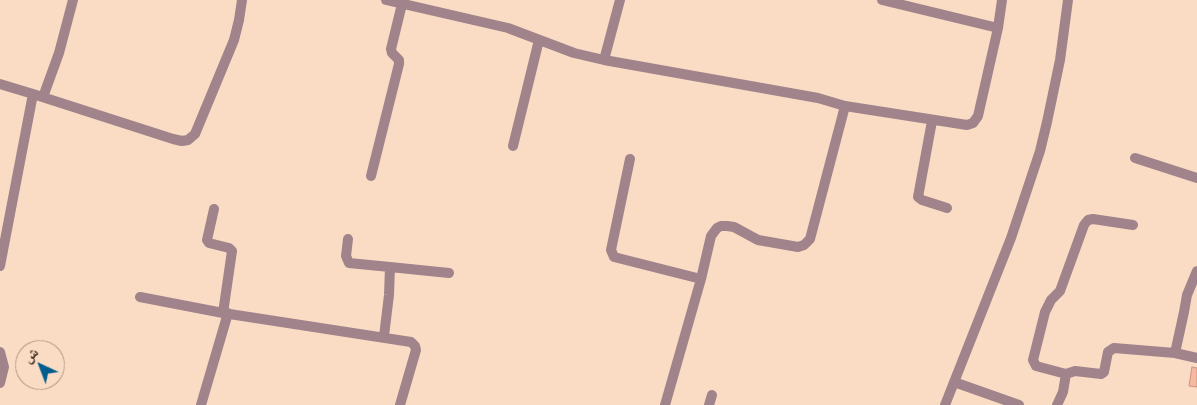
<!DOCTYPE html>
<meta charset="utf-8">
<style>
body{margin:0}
#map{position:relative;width:1197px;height:405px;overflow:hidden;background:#fadcc4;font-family:"Libre Baskerville","Noto Naskh Arabic",serif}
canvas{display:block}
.north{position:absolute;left:15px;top:340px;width:50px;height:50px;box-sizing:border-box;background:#fadcc4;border:1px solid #ad947f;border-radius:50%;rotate:317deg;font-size:14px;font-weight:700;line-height:20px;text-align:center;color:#392717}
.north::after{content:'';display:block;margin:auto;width:18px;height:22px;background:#015d8e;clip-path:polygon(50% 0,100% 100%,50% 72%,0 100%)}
</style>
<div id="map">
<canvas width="1197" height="405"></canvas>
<div class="north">ش</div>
</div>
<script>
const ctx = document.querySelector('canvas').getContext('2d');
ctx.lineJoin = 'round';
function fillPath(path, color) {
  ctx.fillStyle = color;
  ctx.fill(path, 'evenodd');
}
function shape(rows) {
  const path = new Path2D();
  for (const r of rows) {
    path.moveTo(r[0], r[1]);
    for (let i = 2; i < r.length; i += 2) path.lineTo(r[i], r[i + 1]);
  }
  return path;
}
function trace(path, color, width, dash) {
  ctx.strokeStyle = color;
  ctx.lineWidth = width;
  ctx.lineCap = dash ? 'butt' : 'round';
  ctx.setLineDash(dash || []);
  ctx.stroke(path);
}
const building = shape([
 [1192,367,1197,368,1197,387,1189,386,1192,367]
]);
fillPath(building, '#f5b9a2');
trace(building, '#cc927c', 1);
trace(shape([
 [386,0,508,28,574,53,604,60,818,98,845,106,967,125,973,123,978,116,998,28,1002,0],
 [882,0,998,28],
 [604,60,620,0],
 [0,84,33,94],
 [43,97,59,53,73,0],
 [932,121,918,197,922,200,947,208],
 [513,146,539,40],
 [1135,158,1197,178],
 [630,159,611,250,614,257,701,279],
 [371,176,399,64,399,60,392,53,391,49,402,4],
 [214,209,207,240,209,243,229,248,232,251,223,313],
 [1133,225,1093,219,1088,220,1084,225,1060,291,1051,300,1045,312,1033,360,1036,366,1066,374,1075,371,1101,374,1104,372,1108,352,1114,348,1175,353,1197,358],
 [348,239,346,256,349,263,390,267,389,295,384,336],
 [0,266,33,94,173,139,182,141,188,140,195,134,234,40,239,20,242,0],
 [390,267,449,273],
 [140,297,223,313,411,342,415,346,416,350,400,405],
 [0,352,4,367,0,383],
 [1175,353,1184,312,1187,295,1197,271],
 [954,382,1019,405],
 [201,405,228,313],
 [665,405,701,279,711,236,717,228,721,226,727,226,734,227,758,240,798,247,804,245,810,239,845,106],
 [709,405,712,395],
 [945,405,1011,238,1040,151,1047,122,1060,60,1068,0],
 [1057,405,1063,392,1066,374]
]), '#a1838b', 10);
</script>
